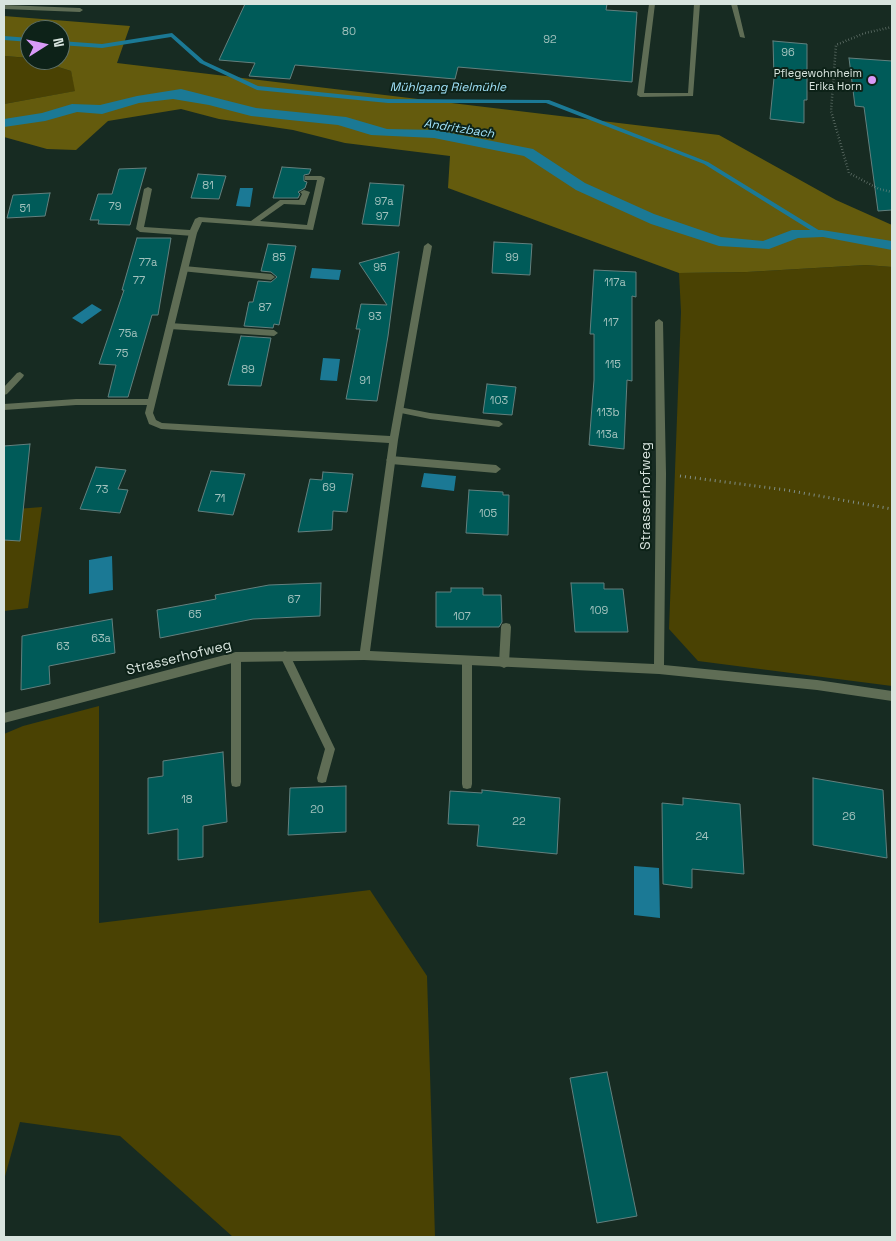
<!DOCTYPE html>
<meta charset="utf-8">
<style>
body{margin:0}
#map{position:relative;width:896px;height:1241px;overflow:hidden;background:#172b22;font-family:"Space Grotesk",sans-serif}
canvas{display:block}
.frame{position:absolute;inset:0;border:5px solid #d8e4de;pointer-events:none}
.north{position:absolute;left:20px;top:20px;width:50px;height:50px;box-sizing:border-box;background:#0d2218;border:1px solid #5e7067;border-radius:50%;rotate:80deg;font-size:14px;font-weight:700;line-height:20px;text-align:center;color:#d8e4de}
.north::after{content:'';display:block;margin:auto;width:18px;height:22px;background:#d99af7;clip-path:polygon(50% 0,100% 100%,50% 72%,0 100%)}
</style>
<div id="map">
<canvas width="896" height="1241"></canvas>
<div class="frame"></div>
<div class="north">N</div>
</div>
<script>
const ctx = document.querySelector('canvas').getContext('2d');
ctx.lineJoin = 'round';
function fillPath(path, color) {
  ctx.fillStyle = color;
  ctx.fill(path, 'evenodd');
}
function shape(rows) {
  const path = new Path2D();
  for (const r of rows) {
    path.moveTo(r[0], r[1]);
    for (let i = 2; i < r.length; i += 2) path.lineTo(r[i], r[i + 1]);
  }
  return path;
}
function trace(path, color, width, dash) {
  ctx.strokeStyle = color;
  ctx.lineWidth = width;
  ctx.lineCap = dash ? 'butt' : 'round';
  ctx.setLineDash(dash || []);
  ctx.stroke(path);
}
function write(font, color, halo, rows, align = 'center') {
  ctx.font = font + ' "Space Grotesk",sans-serif';
  ctx.lineWidth = 4;
  ctx.setLineDash([]);
  ctx.textBaseline = 'middle';
  ctx.strokeStyle = halo;
  ctx.fillStyle = color;
  for (const [text, x, y, turn = 0] of rows) {
    ctx.save();
    ctx.translate(x, y);
    ctx.rotate((+turn || 0) * Math.PI / 180);
    ctx.textAlign = isNaN(turn) ? turn : align;
    if (halo) ctx.strokeText(text, 0, 0);
    ctx.fillText(text, 0, 0);
    ctx.restore();
  }
}
fillPath(shape([
 [4,56,29,58,30,60,36,60,71,71,76,91,4,104],
 [866,265,892,267,892,686,698,661,669,629,681,312,679,273,747,272],
 [42,507,28,608,4,611,4,510],
 [99,706,99,923,370,890,427,976,435,1237,233,1237,120,1136,20,1122,4,1180,4,734,23,726]
]), '#4a4203');
fillPath(shape([
 [4,16,130,26,117,63,719,135,836,200,892,225,892,267,866,265,747,272,679,273,448,188,450,156,345,143,293,130,219,119,181,109,108,121,76,150,47,149,4,137,4,104,75,91,71,71,36,60,60,60,60,30,30,30,30,58,4,56]
]), '#645b0d');
fillPath(shape([
 [181,89,256,108,346,117,387,129,436,130,533,149,585,183,654,214,721,237,763,241,792,230,822,230,892,241,892,250,823,237,798,238,769,249,719,246,651,224,576,190,524,156,434,138,371,135,338,125,251,116,209,105,173,99,139,103,102,114,77,112,45,121,4,127,4,119,42,113,72,104,100,105,137,96],
 [240,188,253,188,250,207,236,206],
 [312,268,341,270,339,280,310,278],
 [92,304,102,310,82,324,72,318],
 [323,358,340,359,337,381,320,380],
 [424,473,456,476,454,491,421,487],
 [112,556,113,590,89,594,89,560],
 [634,866,659,868,660,918,634,915]
]), '#1b7995');
fillPath(shape([
 [172,33,204,61,258,86,388,99,549,100,708,162,825,234,822,236,820,236,704,164,546,103,388,103,257,90,200,63,171,37,102,48,60,45,60,41,102,44,172,33],
 [4,36,30,38,30,42,4,40,4,36]
]), '#1b7995');
const building = shape([
 [245,4,607,4,606,10,637,12,632,82,458,67,455,79,295,65,290,79,249,76,255,63,219,60,245,4],
 [773,41,807,44,807,100,804,100,804,123,770,119,774,78,773,41],
 [849,58,892,61,892,210,878,211,864,107,855,106,849,58],
 [282,167,311,169,309,174,304,175,304,181,307,182,305,188,298,192,300,194,298,198,273,198,282,167],
 [146,168,130,225,98,224,99,220,90,220,98,194,112,194,119,169,146,168],
 [198,174,226,176,219,199,191,198,198,174],
 [370,183,404,185,399,226,362,224,370,183],
 [50,193,45,216,7,218,13,195,50,193],
 [137,238,171,238,158,315,152,315,128,397,108,397,116,365,99,364,124,290,122,290,137,238],
 [494,242,532,244,530,275,492,273,494,242],
 [268,244,296,246,279,325,274,324,273,328,244,326,249,302,253,302,258,281,271,282,277,277,271,272,261,271,268,244],
 [399,252,388,336,377,401,346,399,360,329,356,329,361,304,387,305,359,263,399,252],
 [594,270,636,272,636,297,632,296,632,381,627,380,624,449,589,445,594,380,594,334,590,334,594,270],
 [241,336,271,338,261,386,228,385,241,336],
 [487,384,516,387,512,415,483,413,487,384],
 [30,444,20,541,4,540,4,446,30,444],
 [96,467,126,470,118,489,128,490,120,513,80,509,96,467],
 [211,471,245,474,233,515,198,511,211,471],
 [323,472,353,474,347,512,333,511,332,530,298,532,310,479,322,480,323,472],
 [469,490,503,492,503,495,509,495,508,535,466,533,469,490],
 [321,583,320,616,253,619,160,638,157,610,216,599,215,595,269,585,321,583],
 [571,583,604,583,604,589,623,589,628,632,575,632,571,583],
 [451,588,483,588,483,595,501,595,502,622,499,627,436,627,436,592,451,592,451,588],
 [112,619,115,653,49,666,50,684,21,690,22,636,112,619],
 [223,752,227,822,203,826,203,857,178,860,178,829,148,834,148,778,163,776,163,761,223,752],
 [813,778,883,790,887,858,813,845,813,778],
 [346,786,346,832,288,835,290,788,346,786],
 [482,790,560,798,557,854,477,846,479,825,448,824,450,791,482,793,482,790],
 [683,798,740,804,744,874,692,869,692,888,663,884,662,803,683,805,683,798],
 [607,1072,637,1216,597,1223,570,1078,607,1072]
]);
fillPath(building, '#005b59');
trace(building, '#63807e', 1);
trace(shape([
 [892,27,865,33,836,45,831,111,849,173,879,189,892,192]
]), '#808f88', 2.5, [0.5, 2.5]);
trace(shape([
 [680,476,786,490,892,509]
]), '#808f88', 3, [1, 4]);
fillPath(shape([
 [649,4,655,4,644,93,688,93,694,4,700,4,693,96,640,97,637,95,649,4],
 [731,4,737,4,745,38,740,37,731,4],
 [4,5,80,8,83,10,80,12,4,9,4,5],
 [305,176,321,176,325,178,313,230,202,222,197,233,193,236,140,232,136,229,144,189,148,187,152,189,144,227,190,230,195,219,199,217,251,221,280,200,299,200,302,194,300,192,304,190,310,192,305,205,284,204,260,221,307,225,317,180,305,180,305,176],
 [184,266,271,274,275,277,271,280,181,271,181,267,184,266],
 [170,323,274,330,278,333,274,336,170,329,166,326,170,323],
 [20,372,24,375,23,377,7,394,4,395,4,387,17,373,20,372],
 [399,407,430,413,499,421,503,424,499,427,430,419,396,412,395,410,399,407],
 [391,456,496,465,501,469,496,473,391,464,386,460,391,456],
 [506,623,510,624,511,627,509,663,508,666,504,668,500,666,499,663,501,627,502,624,506,623],
 [285,651,289,653,335,749,327,778,326,782,322,783,318,782,317,778,325,749,280,656,281,653,285,651],
 [236,652,240,654,241,657,241,782,240,786,236,787,232,786,231,782,231,657,232,654,236,652],
 [467,656,471,658,472,661,472,784,471,788,467,789,463,788,462,784,462,661,463,658,467,656]
]), '#5f6d55');
fillPath(shape([
 [193,230,197,233,153,413,156,420,162,423,390,436,424,246,428,243,432,246,398,440,370,651,654,664,656,474,655,322,659,319,663,322,666,474,664,665,817,680,892,691,892,701,817,690,659,674,364,660,236,662,4,723,4,713,236,652,360,651,389,443,161,429,149,424,145,413,147,405,76,405,4,410,4,404,76,399,148,399,189,233,193,230]
]), '#5f6d55');
for (const [x, y, r, color] of [
 [872,80,5,"#d99af7"]
]) {
  const dot = new Path2D();
  dot.arc(x, y, r, 0, 2 * Math.PI);
  ctx.fillStyle = color;
  ctx.fill(dot);
  trace(dot, '#0d2218', 2);
}
write('11px', '#a2c2bd', null, [
 ["80",349,32],
 ["92",550,40],
 ["96",788,53],
 ["81",208,186],
 ["97a",384,202],
 ["79",115,207],
 ["51",25,209],
 ["97",382,217],
 ["85",279,258],
 ["99",512,258],
 ["77a",148,263],
 ["95",380,268],
 ["77",139,281],
 ["117a",615,283],
 ["87",265,308],
 ["93",375,317],
 ["117",611,323],
 ["75a",128,334],
 ["75",122,354],
 ["115",613,365],
 ["89",248,370],
 ["91",365,381],
 ["103",499,401],
 ["113b",608,413],
 ["113a",607,435],
 ["69",329,488],
 ["73",102,490],
 ["71",220,499],
 ["105",488,514],
 ["67",294,600],
 ["109",599,611],
 ["65",195,615],
 ["107",462,617],
 ["63a",101,639],
 ["63",63,647],
 ["18",187,800],
 ["20",317,810],
 ["26",849,817],
 ["22",519,822],
 ["24",702,837]
]);
write('11px', '#d8e4de', '#0d2218', [
 ["Pflegewohnheim",862,74],
 ["Erika Horn",862,87]
], 'right');
write('italic 12px', '#a1e2fa', '#0d2218', [
 ["Mühlgang Rielmühle",448,88],
 ["Andritzbach",459,129,9]
]);
write('14px', '#d8e4de', '#0d2218', [
 ["Strasserhofweg",646,496,-90],
 ["Strasserhofweg",179,658,-14]
]);
</script>
